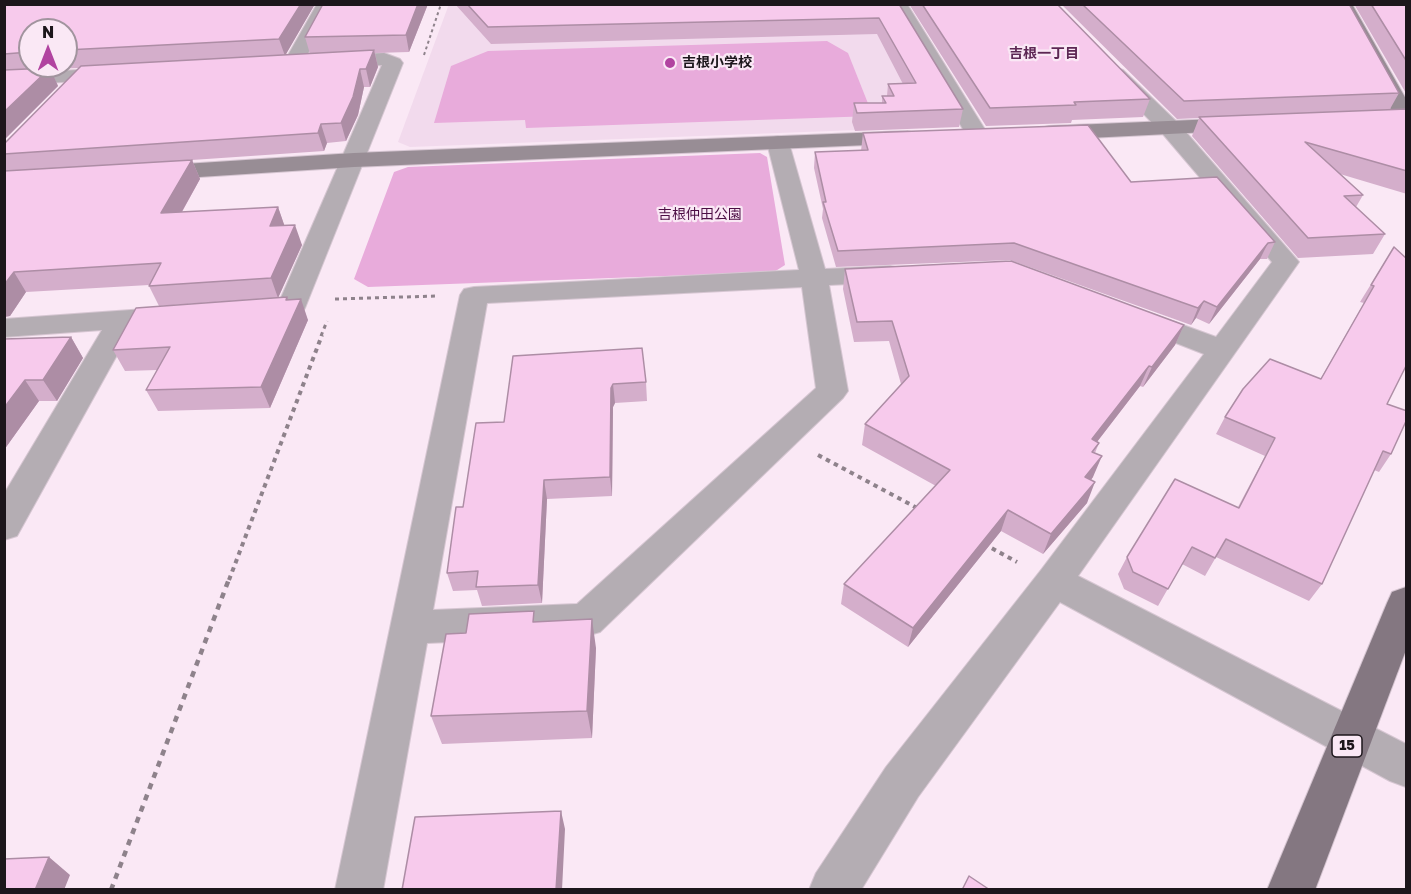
<!DOCTYPE html>
<meta charset="utf-8">
<style>
body{margin:0}
#map{position:relative;width:1411px;height:894px;overflow:hidden;background:#fae8f5;font-family:"Golos Text",sans-serif}
canvas{display:block}
.frame{position:absolute;inset:0;border:6px solid #1c161b;pointer-events:none}
.north{position:absolute;left:18px;top:18px;width:60px;height:60px;box-sizing:border-box;background:#fae8f5;border:2px solid #a1949e;border-radius:50%;rotate:0deg;font-size:16px;font-weight:700;line-height:24px;text-align:center;color:#1c161b}
.north::after{content:'';display:block;margin:auto;width:21px;height:27px;background:#b143a0;clip-path:polygon(50% 0,100% 100%,50% 72%,0 100%)}
</style>
<div id="map">
<canvas width="1411" height="894"></canvas>
<div class="frame"></div>
<div class="north">N</div>
</div>
<script>
const ctx = document.querySelector('canvas').getContext('2d');
ctx.lineJoin = 'round';
function fillPath(path, color) {
  ctx.fillStyle = color;
  ctx.fill(path, 'evenodd');
}
function shape(rows) {
  const path = new Path2D();
  for (const r of rows) {
    path.moveTo(r[0], r[1]);
    for (let i = 2; i < r.length; i += 2) path.lineTo(r[i], r[i + 1]);
  }
  return path;
}
function trace(path, color, width, dash) {
  ctx.strokeStyle = color;
  ctx.lineWidth = width;
  ctx.lineCap = dash ? 'butt' : 'round';
  ctx.setLineDash(dash || []);
  ctx.stroke(path);
}
function write(font, color, halo, rows, align = 'center') {
  ctx.font = font + ' "Golos Text","Noto Sans JP",sans-serif';
  ctx.lineWidth = 4.5;
  ctx.setLineDash([]);
  ctx.textBaseline = 'middle';
  ctx.strokeStyle = halo;
  ctx.fillStyle = color;
  for (const [text, x, y, turn = 0] of rows) {
    ctx.save();
    ctx.translate(x, y);
    ctx.rotate((+turn || 0) * Math.PI / 180);
    ctx.textAlign = isNaN(turn) ? turn : align;
    if (halo) ctx.strokeText(text, 0, 0);
    ctx.fillText(text, 0, 0);
    ctx.restore();
  }
}
fillPath(shape([
 [449,4,881,5,936,127,410,147,398,142]
]), '#f2daed');
fillPath(shape([
 [827,41,848,53,873,116,526,128,525,120,434,123,451,66,488,51],
 [760,153,767,157,785,265,774,272,368,287,354,279,394,172,408,167]
]), '#e8abdb');
const street = shape([
 [317,4,335,4,300,68,286,68,283,64,317,4],
 [889,4,907,4,989,136,986,141,978,143,970,141,889,4],
 [384,53,400,59,403,63,305,308,301,314,291,317,255,319,245,316,241,310,245,304,280,300,382,65,331,68,324,66,321,62,324,58,331,56,384,53],
 [114,68,121,70,124,74,121,78,4,86,4,74,114,68],
 [1116,68,1123,70,1178,123,1299,262,1078,576,1406,744,1406,787,1390,781,1060,602,918,797,861,890,809,890,816,873,886,767,1041,570,1204,354,1130,325,1126,319,1130,313,1140,310,1150,313,1216,337,1272,262,1162,133,1109,78,1106,74,1109,70,1116,68],
 [778,136,786,138,789,143,825,269,890,266,900,268,903,274,900,280,890,282,829,285,848,391,843,398,600,632,586,636,427,643,383,890,335,890,460,295,464,289,474,287,799,270,767,143,770,138,778,136],
 [802,287,816,388,577,604,433,610,487,303,802,287],
 [173,307,183,310,187,316,183,322,132,328,17,536,4,540,4,494,102,330,4,337,4,319,173,307]
]);
const secondary = shape([
 [1334,4,1352,4,1406,99,1406,123,1398,122,1395,117,1334,4],
 [1240,118,1248,120,1251,125,1248,130,1049,140,1041,138,1038,133,1041,128,1049,126,1240,118],
 [907,131,915,133,918,138,915,143,354,167,153,180,145,178,141,173,145,168,153,166,354,153,907,131]
]);
const primary = shape([
 [1406,587,1406,650,1315,890,1267,890,1387,603,1392,592,1406,587]
]);
trace(street, '#d6c6d2', 2);
trace(secondary, '#d6c6d2', 2);
trace(primary, '#d6c6d2', 2);
trace(shape([
 [424,55,441,4]
]), '#8e828b', 2, [3, 3]);
trace(shape([
 [335,299,437,296],
 [321,336,327,321]
]), '#8e828b', 3, [4, 4]);
trace(shape([
 [818,455,919,509],
 [984,544,1017,562],
 [229,580,322,335]
]), '#8e828b', 4, [4.5, 4.5]);
trace(shape([
 [111,890,229,579]
]), '#8e828b', 4.5, [6, 6]);
fillPath(street, '#b4adb3');
fillPath(secondary, '#988d95');
fillPath(primary, '#847781');
fillPath(shape([
 [4,4,315,4,285,55,310,54,305,37,428,4,409,52,375,53,378,67,370,87,364,87,358,115,346,141,327,143,324,151,192,160,200,179,182,212,278,207,284,225,302,245,278,298,287,297,288,300,308,320,270,408,158,411,146,390,157,370,125,371,113,350,272,298,159,306,149,286,149,285,26,292,10,316,4,317,4,144,79,68,50,69,58,86,4,140],
 [30,30,66,30,66,66,30,66],
 [455,4,899,4,963,109,959,127,855,131,852,122,854,103,882,103,882,96,887,96,888,84,903,84,877,34,491,44],
 [909,4,1057,4,1150,99,1143,117,1072,120,1071,123,986,126],
 [1061,4,1349,4,1399,93,1390,109,1407,109,1407,194,1340,174,1363,195,1356,207,1385,234,1373,254,1298,258,1192,136,1199,118,1177,119],
 [1354,4,1407,4,1407,95],
 [863,133,1131,182,1275,242,1267,259,1260,259,1209,324,1196,318,1191,325,1010,260,836,267,822,218,823,209,814,168,815,152,861,151],
 [1394,247,1387,404,1391,454,1379,472,1374,470,1322,584,1309,601,1216,557,1205,576,1182,564,1158,606,1124,589,1118,574,1127,557,1238,507,1265,456,1216,434,1225,417,1321,378,1364,303,1360,302],
 [845,269,1184,325,1175,345,1143,387,1140,386,1097,442,1099,443,1095,453,1093,477,1091,480,1087,503,1043,554,1001,531,908,647,841,604,844,584,936,486,862,445,865,424,901,384,889,341,854,342,843,289],
 [71,337,83,358,57,401,39,401,4,450,4,339],
 [513,356,646,382,647,401,615,403,613,407,612,496,547,499,542,603,482,606,477,590,453,591,447,573,504,422],
 [536,622,596,648,592,738,442,744,431,716,466,633]
]), '#d4aecb');
fillPath(shape([
 [301,4,315,4,285,56,279,39],
 [418,4,428,4,409,52,406,35],
 [374,50,378,67,370,87,366,69],
 [50,68,58,86,4,140,4,112],
 [360,69,364,87,358,115,346,141,341,123],
 [321,124,327,143,324,151,318,133],
 [192,160,200,179,170,233,161,213],
 [278,207,285,227,270,226],
 [295,225,302,245,278,298,271,278],
 [1268,243,1260,259,1209,324,1217,307],
 [14,272,26,292,10,316,4,317,4,285],
 [287,297,294,314,301,299,308,320,270,408,261,387],
 [1204,301,1196,318,1191,325,1198,308],
 [1184,325,1175,345,1143,387,1152,367],
 [71,337,83,358,57,401,43,380],
 [1149,366,1140,386,1083,460,1092,439],
 [25,380,39,401,4,450,4,408],
 [613,384,615,403,613,407,612,496,610,477,611,388],
 [1102,456,1093,477,1077,498,1085,477],
 [544,480,547,499,542,603,538,585],
 [1095,482,1087,503,1043,554,1051,534],
 [1008,510,1001,531,908,647,913,628],
 [592,619,596,648,592,738,587,711],
 [561,811,565,829,562,890,556,890],
 [49,857,70,875,64,890,35,890]
]), '#ad8da5');
const building = shape([
 [4,4,301,4,279,39,66,50,66,30,30,30,30,52,4,54,4,4],
 [323,4,418,4,406,35,305,37,323,4],
 [467,4,899,4,963,109,857,113,854,103,886,103,882,96,894,96,888,84,916,83,879,18,488,27,467,4],
 [922,4,1057,4,1150,99,1074,102,1076,105,990,108,922,4],
 [1082,4,1349,4,1399,93,1184,101,1082,4],
 [1371,4,1407,4,1407,62,1371,4],
 [374,50,366,69,360,69,353,97,341,123,321,124,318,133,4,154,4,144,81,66,374,50],
 [50,68,4,112,4,70,50,68],
 [1407,109,1407,171,1305,142,1363,195,1344,196,1385,234,1308,238,1199,117,1407,109],
 [1088,125,1131,182,1217,177,1275,242,1268,243,1217,307,1204,301,1198,308,1014,243,838,251,823,202,826,202,815,152,868,150,863,133,1088,125],
 [192,160,161,213,278,207,270,226,295,225,271,278,149,286,161,263,14,272,4,285,4,171,192,160],
 [1394,247,1407,259,1407,364,1387,404,1407,411,1407,419,1391,454,1383,451,1322,584,1226,539,1215,558,1192,547,1168,589,1133,572,1127,557,1175,479,1239,508,1275,438,1225,417,1243,389,1270,359,1321,379,1374,286,1371,285,1394,247],
 [1011,261,1184,325,1152,367,1149,366,1092,439,1099,443,1092,452,1102,456,1085,477,1095,482,1051,534,1008,510,913,628,844,584,950,470,865,424,909,376,892,321,857,322,845,269,1011,261],
 [287,297,286,300,301,299,261,387,146,390,170,347,113,350,136,308,287,297],
 [71,337,43,380,25,380,4,408,4,339,71,337],
 [642,348,646,382,613,384,611,388,610,477,544,480,538,585,476,587,478,571,447,573,456,507,463,507,476,423,504,422,513,356,642,348],
 [534,611,533,622,592,619,587,711,431,716,446,634,466,633,469,614,534,611],
 [561,811,556,890,402,890,415,817,561,811],
 [49,857,35,890,4,890,4,859,49,857],
 [969,876,990,890,962,890,969,876]
]);
fillPath(building, '#f7caec');
trace(building, '#ad8da5', 1.5);
for (const [x, y, r, color] of [
 [670,63,6,"#b143a0"]
]) {
  const dot = new Path2D();
  dot.arc(x, y, r, 0, 2 * Math.PI);
  ctx.fillStyle = color;
  ctx.fill(dot);
  trace(dot, '#fae8f5', 2);
}
write('bold 14px', '#5d2754', '#fae8f5', [
 ["吉根一丁目",1044,54]
]);
write('bold 14px', '#1c161b', '#fae8f5', [
 ["吉根小学校",682,63]
], 'left');
write('14px', '#4c0d44', '#fae8f5', [
 ["吉根仲田公園",700,215]
]);
for (const [x, y, w] of [
 [1347,746,30]
]) {
  const box = new Path2D();
  box.roundRect(x - w / 2, y - 11, w, 22, 4.5);
  ctx.fillStyle = '#fae8f5';
  ctx.fill(box);
  trace(box, '#1c161b', 1.5);
}
write('bold 14px', '#1c161b', null, [
 ["15",1347,746]
]);
</script>
